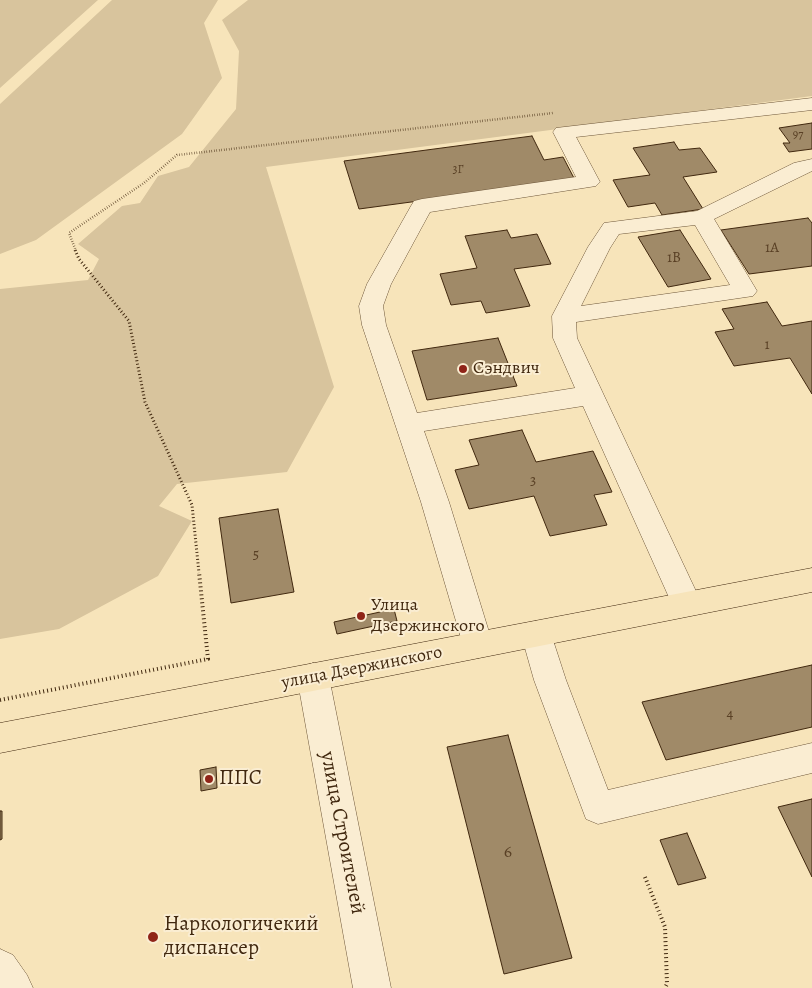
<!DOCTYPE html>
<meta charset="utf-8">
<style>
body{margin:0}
canvas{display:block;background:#f7e4ba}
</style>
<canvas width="812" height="988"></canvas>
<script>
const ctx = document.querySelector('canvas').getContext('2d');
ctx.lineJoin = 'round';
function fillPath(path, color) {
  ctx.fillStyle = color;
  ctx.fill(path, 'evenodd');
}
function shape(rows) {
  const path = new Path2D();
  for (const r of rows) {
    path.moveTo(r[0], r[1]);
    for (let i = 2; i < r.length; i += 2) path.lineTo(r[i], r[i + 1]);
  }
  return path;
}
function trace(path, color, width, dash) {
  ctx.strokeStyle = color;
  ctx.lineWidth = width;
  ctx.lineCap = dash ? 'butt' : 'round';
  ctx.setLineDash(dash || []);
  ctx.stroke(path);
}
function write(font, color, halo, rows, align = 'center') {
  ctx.font = font + ' Alegreya,serif';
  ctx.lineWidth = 4;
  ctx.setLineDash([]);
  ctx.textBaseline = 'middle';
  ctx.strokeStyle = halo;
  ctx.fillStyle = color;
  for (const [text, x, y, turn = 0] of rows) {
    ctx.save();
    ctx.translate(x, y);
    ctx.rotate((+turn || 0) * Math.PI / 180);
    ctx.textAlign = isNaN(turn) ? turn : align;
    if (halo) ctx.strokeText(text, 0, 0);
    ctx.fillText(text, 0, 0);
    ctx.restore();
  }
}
fillPath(shape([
 [0,0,98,0,0,88],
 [112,0,218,0,204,23,222,78,182,134,36,240,0,254,0,104],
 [248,0,812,0,812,96,266,167,334,387,287,472,177,484,159,506,192,521,158,576,59,629,0,639,0,289,88,280,99,259,78,244,122,206,140,203,158,176,189,167,236,109,239,51,222,20]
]), '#d8c49d');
const building = shape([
 [812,123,812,149,789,152,783,143,790,143,779,128,812,123],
 [532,136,544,160,563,157,575,180,359,209,344,161,532,136],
 [674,142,679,150,700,148,717,172,683,177,703,209,662,215,655,203,628,207,613,180,650,175,633,148,674,142],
 [808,218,812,223,812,266,749,274,721,230,808,218],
 [507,230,511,238,537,234,551,264,514,269,530,306,486,313,481,301,451,305,440,274,477,268,465,236,507,230],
 [680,230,711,279,668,287,638,237,680,230],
 [767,302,782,326,812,321,812,394,790,358,734,366,715,332,734,329,722,309,767,302],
 [498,338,517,386,427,400,412,351,498,338],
 [522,430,536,462,593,451,612,492,594,495,607,525,550,536,534,496,469,509,455,470,479,465,469,440,522,430],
 [278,509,294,592,231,603,219,518,278,509],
 [394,609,397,621,337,634,334,622,394,609],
 [812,665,812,727,666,760,642,702,812,665],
 [508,735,572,958,504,974,447,747,508,735],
 [216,767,217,788,201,791,200,770,216,767],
 [812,799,812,877,778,807,812,799],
 [0,811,2,811,2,839,0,840,0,811],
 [687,833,706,878,678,885,660,840,687,833]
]);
fillPath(building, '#a08a68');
trace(building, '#41280f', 1);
const minor = shape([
 [812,98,812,110,576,137,600,182,596,186,430,212,391,284,383,306,386,325,417,413,575,388,553,338,552,316,588,247,604,223,697,211,794,163,812,159,812,171,714,219,757,291,753,296,576,322,577,338,702,604,698,613,687,616,676,613,583,406,424,431,449,502,493,645,489,654,478,658,467,654,463,645,421,502,362,325,359,306,367,284,411,206,414,201,422,199,576,177,553,132,556,128,812,98],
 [695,225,730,285,581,306,610,248,619,234,695,225],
 [536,621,547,625,551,634,566,680,608,790,812,743,812,773,598,824,586,819,534,680,521,634,525,625,536,621],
 [313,663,324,667,329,677,391,988,353,988,297,677,302,667,313,663],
 [0,949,13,955,27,975,33,988,0,988,0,949]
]);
const major = shape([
 [812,568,812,592,0,753,0,723,812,568]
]);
trace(minor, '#6e573a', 1);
trace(major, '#41280f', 1);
trace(shape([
 [76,251,69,233,144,183,177,155,553,113]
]), '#41280f', 2.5, [0.5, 2]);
trace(shape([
 [75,250,79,259,129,321,145,402,192,505,199,573]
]), '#41280f', 3, [1, 2.5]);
trace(shape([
 [0,700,208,659,199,572],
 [645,877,665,927,667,984,665,988]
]), '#41280f', 4, [1, 3]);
fillPath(minor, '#faedd2');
fillPath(major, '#f7e4ba');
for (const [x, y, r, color] of [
 [463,369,5,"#8f2418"],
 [361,616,5,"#8f2418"],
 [209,779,5,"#8f2418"],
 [153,937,6,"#8f2418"]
]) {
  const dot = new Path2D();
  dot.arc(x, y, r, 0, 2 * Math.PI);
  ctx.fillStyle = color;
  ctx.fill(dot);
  trace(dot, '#faedd2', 2);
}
write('12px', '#594025', null, [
 ["97",798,135],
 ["3Г",458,170]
]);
write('15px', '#594025', null, [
 ["1А",772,248],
 ["1В",674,258],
 ["1",767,345],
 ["3",533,481],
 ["5",256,555],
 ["4",730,714]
]);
write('18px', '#41280f', '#faedd2', [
 ["Сэндвич",473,369],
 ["Улица",371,606],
 ["Дзержинского",371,627]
], 'left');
write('18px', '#41280f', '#faedd2', [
 ["улица Дзержинского",362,668,-11]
]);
write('18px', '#594025', null, [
 ["6",508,853]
]);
write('21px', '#41280f', '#faedd2', [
 ["ППС",219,779],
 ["Наркологичекий",164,925],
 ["диспансер",164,949]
], 'left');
write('21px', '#41280f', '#faedd2', [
 ["улица Строителей",342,833,79]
]);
</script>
